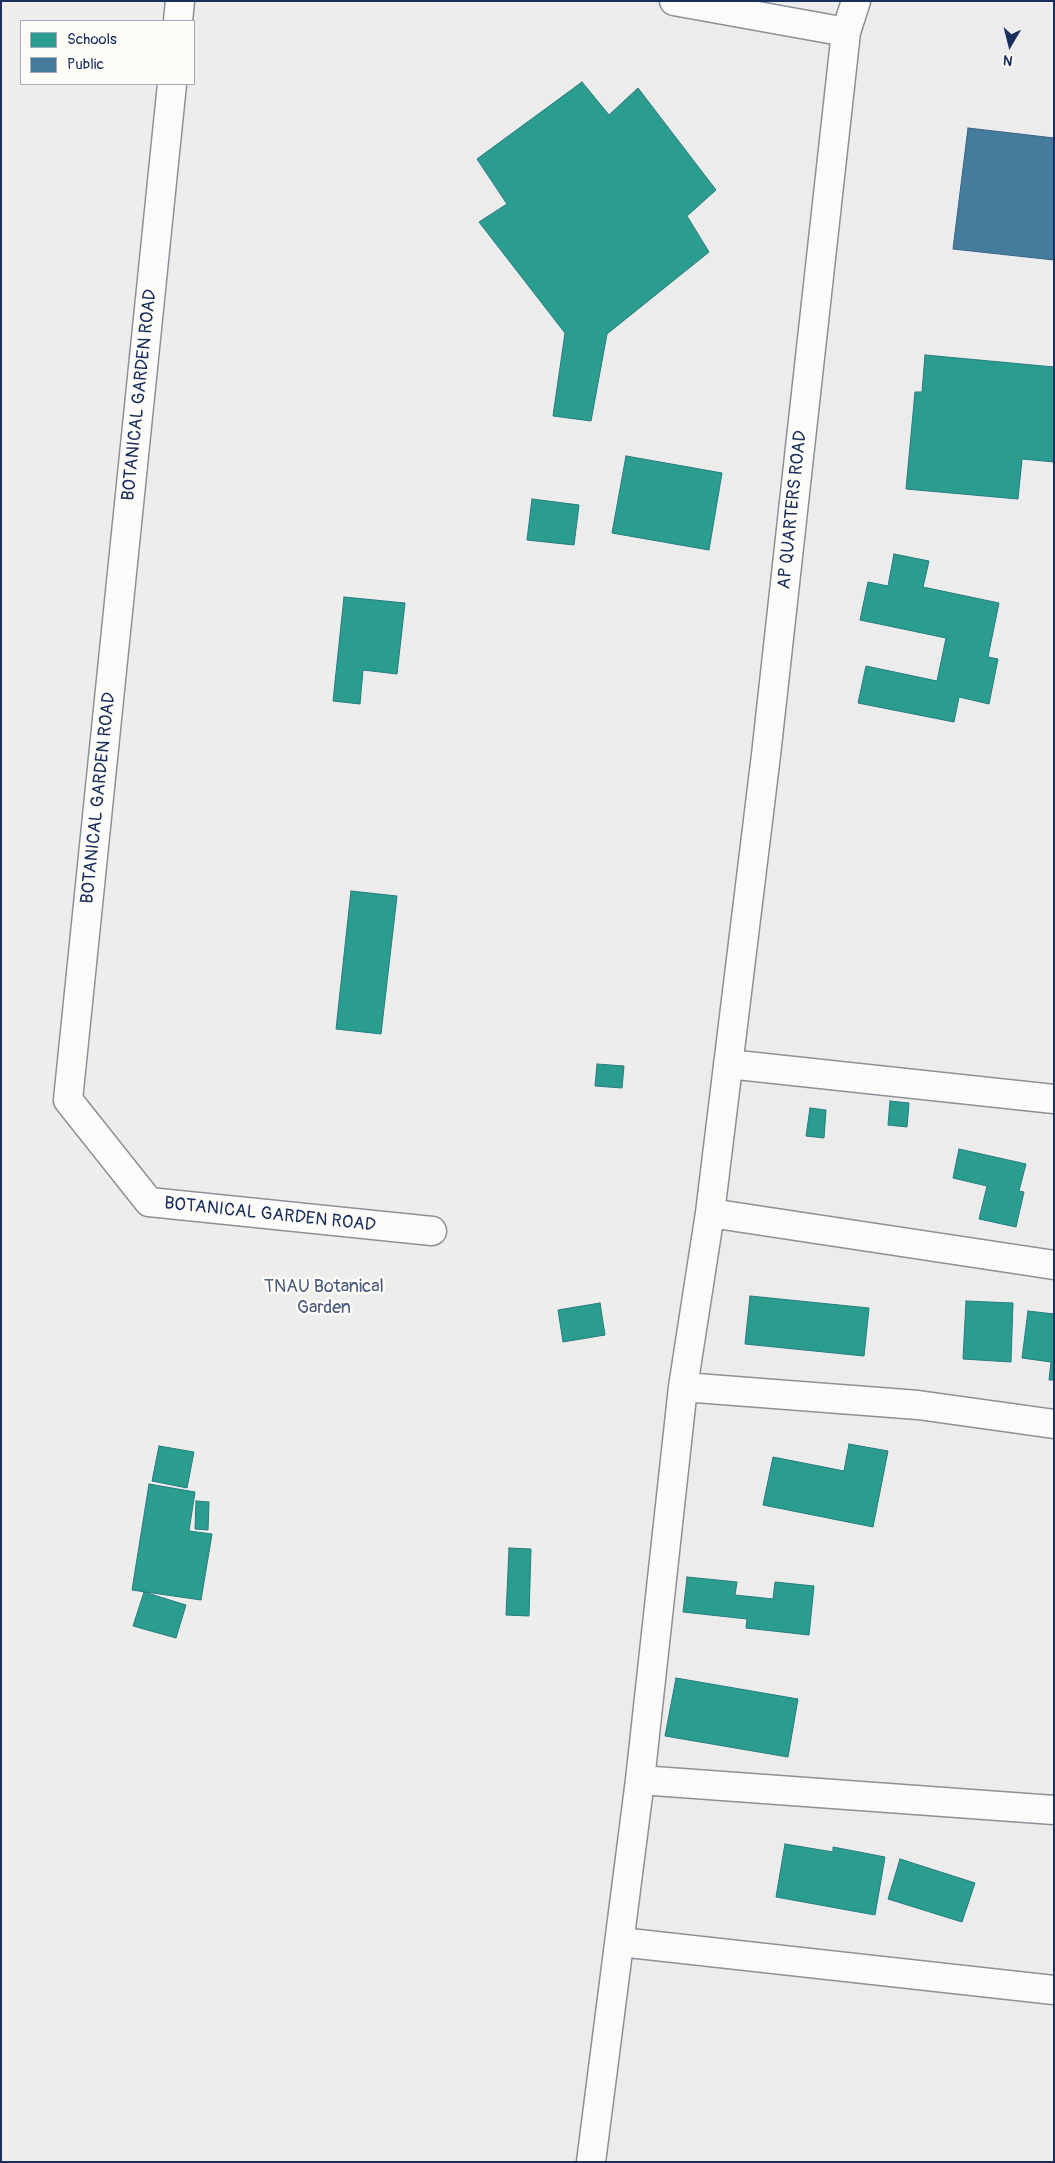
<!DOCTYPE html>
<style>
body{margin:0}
#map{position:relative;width:1055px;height:2163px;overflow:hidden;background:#fcfbf8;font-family:Pangolin,sans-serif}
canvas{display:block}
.frame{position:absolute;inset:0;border:2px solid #1b2f5e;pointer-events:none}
.legend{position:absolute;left:20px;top:20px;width:175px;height:65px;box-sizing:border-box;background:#fdfcf7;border:1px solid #a3aaba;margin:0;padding:6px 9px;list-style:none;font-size:15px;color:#1b2f5e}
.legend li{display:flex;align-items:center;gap:10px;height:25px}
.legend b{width:25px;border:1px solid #a3aaba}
.north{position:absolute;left:985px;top:20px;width:50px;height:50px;-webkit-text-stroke:4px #fdfcf7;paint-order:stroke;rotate:188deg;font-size:14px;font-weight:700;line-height:20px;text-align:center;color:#1b2f5e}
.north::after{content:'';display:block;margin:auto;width:18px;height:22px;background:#1b2f5e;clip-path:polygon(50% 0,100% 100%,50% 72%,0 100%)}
</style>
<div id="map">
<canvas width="1055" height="2163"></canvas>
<div class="frame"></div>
<ul class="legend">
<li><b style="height:14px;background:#2a9d8f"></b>Schools</li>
<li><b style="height:14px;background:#457b9d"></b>Public</li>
</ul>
<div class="north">N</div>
</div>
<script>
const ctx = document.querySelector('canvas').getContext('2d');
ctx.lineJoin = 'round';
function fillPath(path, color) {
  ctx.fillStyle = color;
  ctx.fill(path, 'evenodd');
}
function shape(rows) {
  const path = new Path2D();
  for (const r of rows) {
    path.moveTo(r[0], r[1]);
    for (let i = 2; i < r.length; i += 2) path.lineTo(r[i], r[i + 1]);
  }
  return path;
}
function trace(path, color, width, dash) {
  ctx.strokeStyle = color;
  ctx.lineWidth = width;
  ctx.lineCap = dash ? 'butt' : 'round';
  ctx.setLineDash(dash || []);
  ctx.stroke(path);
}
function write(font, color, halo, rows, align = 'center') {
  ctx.font = font + ' Pangolin,sans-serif';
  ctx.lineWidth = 5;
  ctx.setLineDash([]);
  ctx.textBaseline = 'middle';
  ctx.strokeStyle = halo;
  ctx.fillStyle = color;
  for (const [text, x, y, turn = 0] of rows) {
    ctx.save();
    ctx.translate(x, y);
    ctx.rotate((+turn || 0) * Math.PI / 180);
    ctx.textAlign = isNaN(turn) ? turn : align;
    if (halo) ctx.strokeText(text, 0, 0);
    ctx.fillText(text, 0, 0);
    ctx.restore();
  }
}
fillPath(shape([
 [1,1,1054,1,1054,2162,1,2162],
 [21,21,194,21,194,84,21,84]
]), '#ebeceb');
fillPath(shape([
 [1,1,432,1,334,973,686,1021,534,2162,1,2162],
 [21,21,194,21,194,84,21,84]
]), '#ededec');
const schools = shape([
 [582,82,609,115,638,88,716,190,687,216,709,252,607,334,591,421,553,416,565,333,479,222,507,204,477,159,582,82],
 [925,355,1054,367,1054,462,1022,459,1018,499,906,489,915,392,922,392,925,355],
 [626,456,722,473,709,550,612,533,626,456],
 [532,499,579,505,574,545,527,540,532,499],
 [894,554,929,561,923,587,999,603,988,657,998,659,989,704,959,697,954,722,858,703,866,666,937,681,946,638,860,620,868,582,888,586,894,554],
 [344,597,405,603,397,674,363,670,360,704,333,701,344,597],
 [351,891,397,896,381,1034,336,1029,351,891],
 [597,1064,624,1066,622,1088,595,1086,597,1064],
 [890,1101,909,1103,907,1127,888,1125,890,1101],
 [810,1108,826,1110,824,1138,806,1136,810,1108],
 [959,1149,1026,1164,1019,1191,1024,1192,1016,1227,979,1219,987,1186,953,1178,959,1149],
 [750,1296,869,1308,864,1356,745,1344,750,1296],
 [966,1301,1013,1303,1011,1362,963,1359,966,1301],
 [600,1303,605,1335,563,1342,558,1310,600,1303],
 [1028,1311,1054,1314,1054,1380,1049,1380,1051,1362,1022,1358,1028,1311],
 [849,1444,888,1451,873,1527,763,1505,773,1457,844,1471,849,1444],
 [159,1446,194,1452,187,1488,152,1481,159,1446],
 [149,1484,195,1492,189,1531,212,1534,201,1600,132,1590,149,1484],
 [196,1501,209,1502,208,1530,195,1529,196,1501],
 [509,1548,531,1549,529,1616,506,1615,509,1548],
 [687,1577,737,1582,735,1595,773,1599,775,1582,814,1586,809,1635,746,1628,747,1619,683,1612,687,1577],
 [144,1592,186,1605,176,1638,133,1626,144,1592],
 [676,1678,798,1699,788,1757,665,1736,676,1678],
 [785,1844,833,1852,833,1847,885,1857,875,1915,776,1897,785,1844],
 [900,1859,975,1883,962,1922,888,1899,900,1859]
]);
fillPath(schools, '#2a9d8f');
trace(schools, '#267c80', 1);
const public = shape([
 [968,128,1054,138,1054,260,953,249,968,128]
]);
fillPath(public, '#457b9d');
trace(public, '#38648a', 1);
const minor = shape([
 [674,1,846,32],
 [178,21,180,1],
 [172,84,68,1100,149,1202,432,1231],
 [728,1064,1054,1099],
 [710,1213,1054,1265],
 [683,1387,918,1405,1054,1424],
 [640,1780,1054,1810],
 [620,1942,1054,1990],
 [591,2162,640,1780,683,1387,710,1213,766,755,846,32,856,1]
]);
trace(minor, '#8c9097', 31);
trace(minor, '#fbfbf9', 28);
write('18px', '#1b2f5e', '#fdfcf7', [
 ["BOTANICAL GARDEN ROAD",140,395,-84],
 ["AP QUARTERS ROAD",793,510,-84],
 ["BOTANICAL GARDEN ROAD",99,798,-84],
 ["BOTANICAL GARDEN ROAD",270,1215,6]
]);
write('18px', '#4c5c7f', '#fdfcf7', [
 ["TNAU Botanical",324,1287],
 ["Garden",324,1308]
]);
</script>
